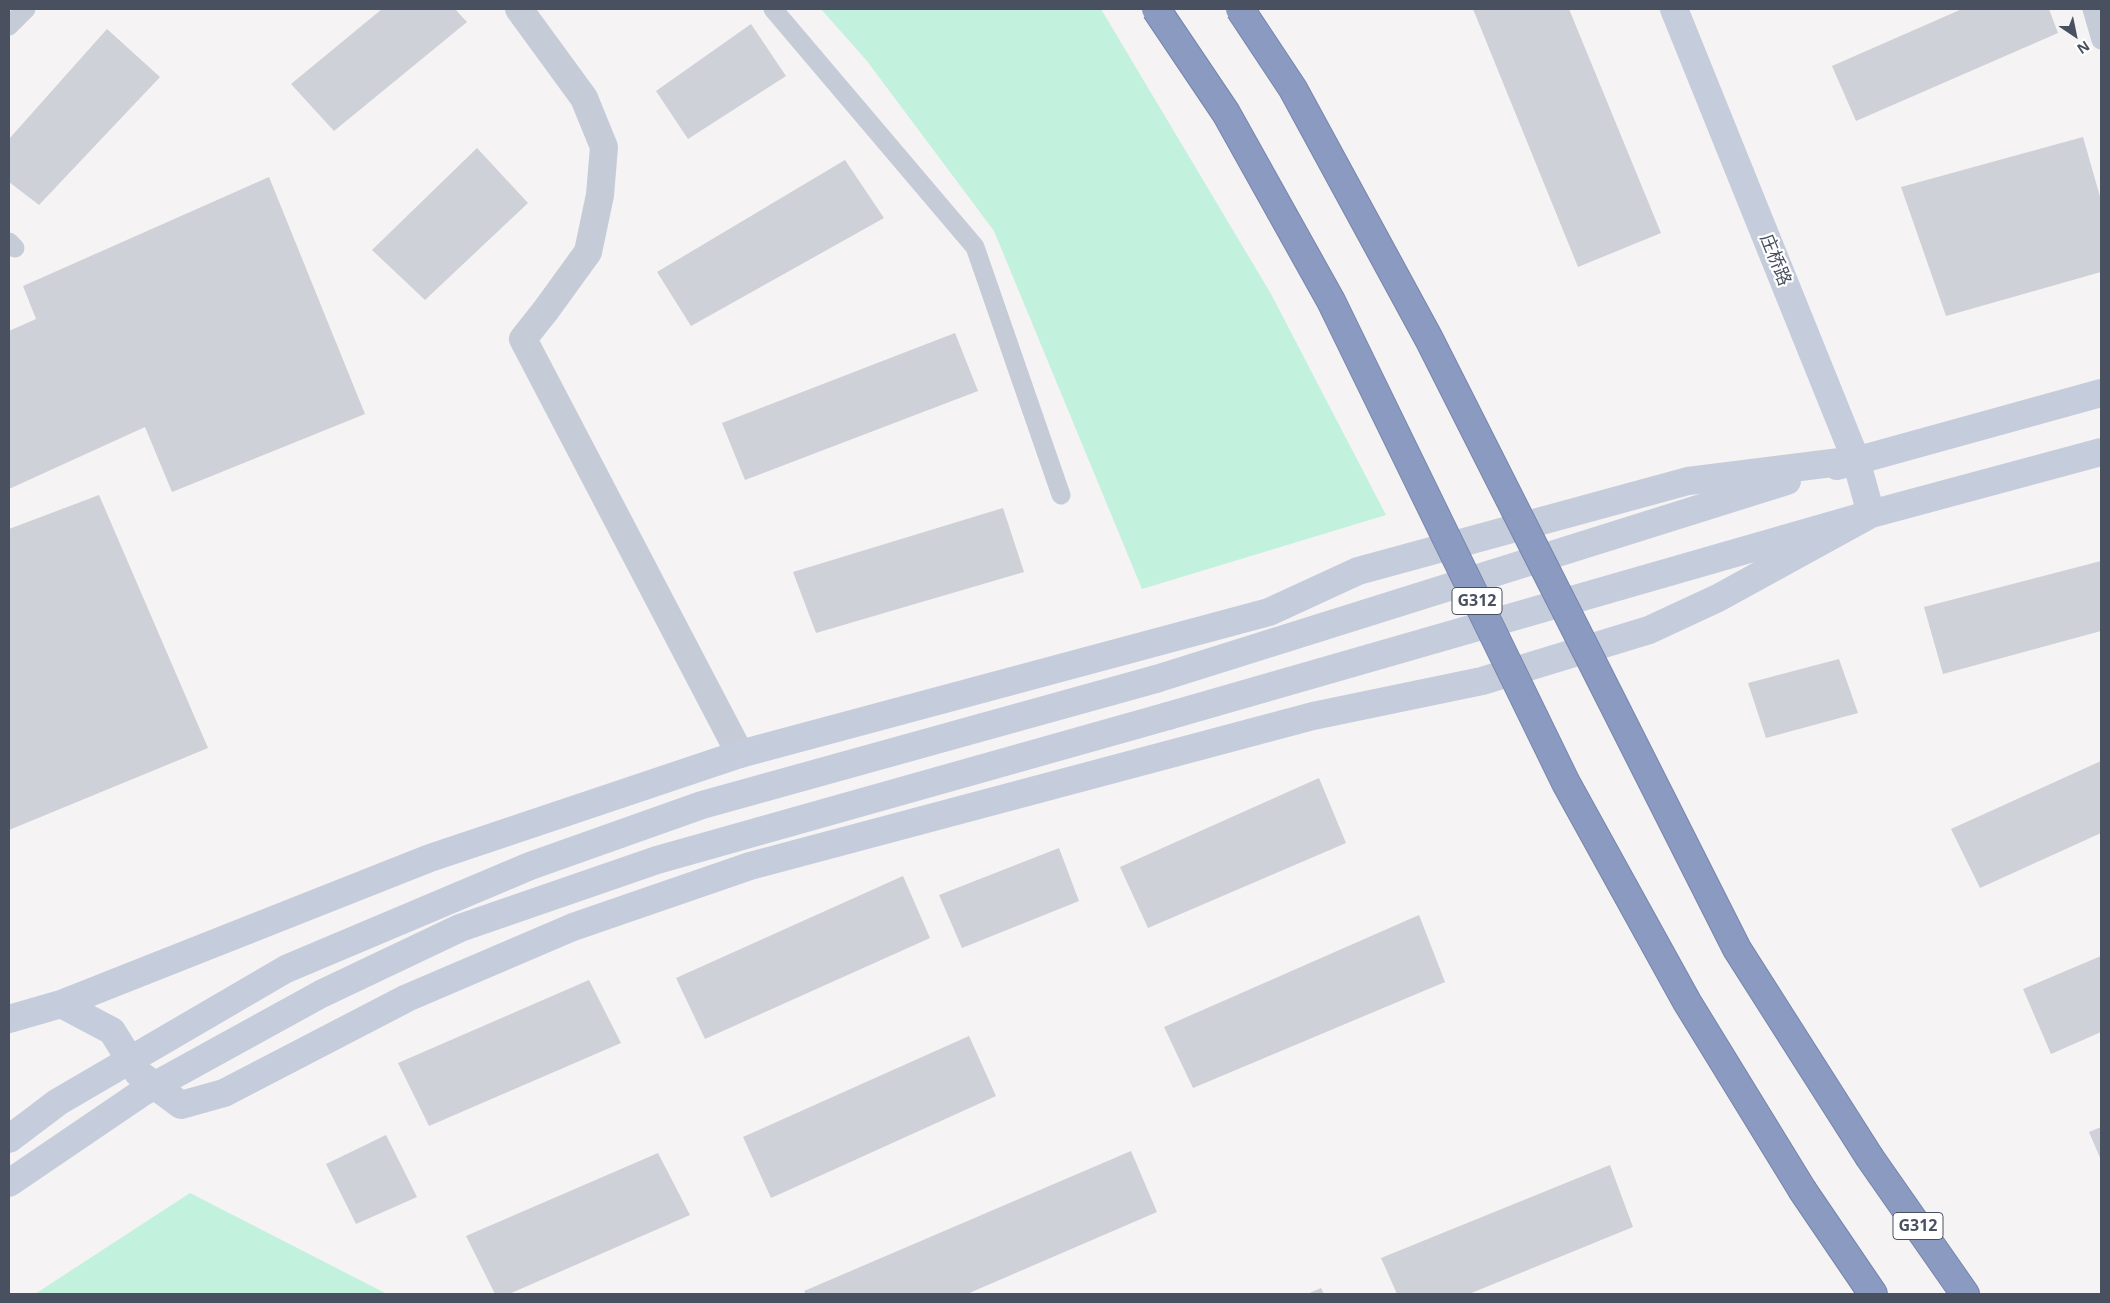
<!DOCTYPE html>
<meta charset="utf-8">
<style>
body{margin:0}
#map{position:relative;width:2110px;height:1303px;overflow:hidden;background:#f5f3f3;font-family:"Open Sans",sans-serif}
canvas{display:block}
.frame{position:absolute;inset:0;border:10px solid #495161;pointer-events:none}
.north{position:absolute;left:2050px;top:10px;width:50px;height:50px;-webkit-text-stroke:4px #fff;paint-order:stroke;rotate:146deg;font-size:14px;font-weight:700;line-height:20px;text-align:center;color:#495161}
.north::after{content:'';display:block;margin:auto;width:18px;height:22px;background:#495161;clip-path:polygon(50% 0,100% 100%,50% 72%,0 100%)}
</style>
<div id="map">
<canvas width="2110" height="1303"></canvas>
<div class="frame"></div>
<div class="north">N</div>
</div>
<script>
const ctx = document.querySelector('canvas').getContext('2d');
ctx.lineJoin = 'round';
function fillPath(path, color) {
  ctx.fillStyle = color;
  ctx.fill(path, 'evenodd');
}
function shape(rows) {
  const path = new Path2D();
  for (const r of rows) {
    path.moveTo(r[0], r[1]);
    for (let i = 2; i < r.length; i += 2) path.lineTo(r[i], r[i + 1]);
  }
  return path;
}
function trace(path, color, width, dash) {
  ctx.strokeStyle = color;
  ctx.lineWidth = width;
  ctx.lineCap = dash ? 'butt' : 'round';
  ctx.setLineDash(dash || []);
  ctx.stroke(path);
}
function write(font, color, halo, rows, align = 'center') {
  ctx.font = font + ' "Open Sans","Noto Sans SC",sans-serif';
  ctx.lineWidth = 4.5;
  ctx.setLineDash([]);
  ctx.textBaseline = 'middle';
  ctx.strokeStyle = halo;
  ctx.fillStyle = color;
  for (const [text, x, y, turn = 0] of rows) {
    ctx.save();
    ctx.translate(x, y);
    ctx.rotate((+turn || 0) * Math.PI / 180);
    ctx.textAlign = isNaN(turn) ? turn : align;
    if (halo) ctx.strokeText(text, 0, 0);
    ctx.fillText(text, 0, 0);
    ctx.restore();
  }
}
fillPath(shape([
 [821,9,1101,9,1271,294,1386,515,1142,589,994,231,867,61],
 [190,1193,387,1294,35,1294]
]), '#c2f1dd');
fillPath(shape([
 [382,9,455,9,467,22,334,131,291,84],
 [1473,9,1569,9,1661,233,1578,267],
 [1962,9,2049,9,2058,33,1856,121,1832,66],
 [751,24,786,76,688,139,656,91],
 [107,29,160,77,39,205,9,182,9,139],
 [2083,137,2101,200,2101,272,1946,316,1901,187],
 [477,148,528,203,425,300,372,250],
 [845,160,884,218,691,326,657,272],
 [269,177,365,414,172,492,145,427,9,489,9,331,36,319,23,286],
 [955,333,978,391,745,480,722,423],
 [99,495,208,748,9,830,9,529],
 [1003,508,1024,572,816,633,793,572],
 [2101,561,2101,631,1943,674,1924,607],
 [1839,659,1858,713,1766,738,1748,683],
 [2101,761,2101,833,1980,888,1951,829],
 [1319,778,1346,843,1148,928,1120,867],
 [1059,848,1079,901,962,948,939,895],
 [903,876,930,938,705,1039,676,978],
 [1419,915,1445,982,1193,1088,1164,1027],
 [2101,956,2101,1032,2051,1054,2023,989],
 [589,980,621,1043,429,1126,398,1063],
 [969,1036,996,1096,771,1198,743,1137],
 [2101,1127,2101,1160,2089,1132],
 [386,1135,417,1197,356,1224,326,1164],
 [1131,1151,1157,1212,967,1294,806,1294,804,1291],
 [658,1153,690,1215,509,1294,495,1294,466,1236],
 [1610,1165,1633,1227,1469,1294,1397,1294,1381,1258],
 [1321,1288,1324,1294,1307,1294]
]), '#ced1d7');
const highway = shape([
 [1870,1158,1965,1294],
 [1803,1191,1873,1294]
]);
trace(highway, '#7585ad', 30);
trace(shape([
 [773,9,975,247,1061,495],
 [2092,9,2101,40],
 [9,26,26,9],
 [9,242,15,248]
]), '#c6ccd7', 19);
trace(shape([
 [519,9,584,98,604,147,600,195,588,252,546,310,523,339,740,754]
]), '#c6ccd7', 28);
trace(shape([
 [1837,466,2101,393],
 [1156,679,1787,481],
 [1168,716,1871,514,2101,452],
 [61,1004,112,1031,138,1073,181,1105,224,1093,407,998,573,927,750,866,1313,716,1482,681,1649,630,1718,598,1871,514,1856,460,1674,9],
 [9,1019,61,1004,430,858,740,754,1269,612,1358,571,1688,481,1856,460]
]), '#c5ccdb', 28);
trace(highway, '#8a9ac1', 28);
const highwayBridge = shape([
 [1156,9,1226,113,1331,301,1566,783,1687,1002,1803,1191],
 [1240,9,1293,89,1429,339,1737,949,1870,1158]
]);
trace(highwayBridge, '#7585ad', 30, []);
trace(shape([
 [9,1139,58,1102,286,969,530,866,702,805,1156,679],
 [9,1183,143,1092,321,994,460,928,657,860,1168,716]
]), '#c5ccdb', 28);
trace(highwayBridge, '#8a9ac1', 28);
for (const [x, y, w] of [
 [1477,601,50],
 [1918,1226,50]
]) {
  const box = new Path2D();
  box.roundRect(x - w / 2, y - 13.5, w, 27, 4);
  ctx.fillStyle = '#fff';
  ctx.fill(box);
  trace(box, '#495161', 1);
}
write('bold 16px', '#495161', null, [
 ["G312",1477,601],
 ["G312",1918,1226]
]);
write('18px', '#495161', '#fff', [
 ["庄桥路",1775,260,68]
]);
</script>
